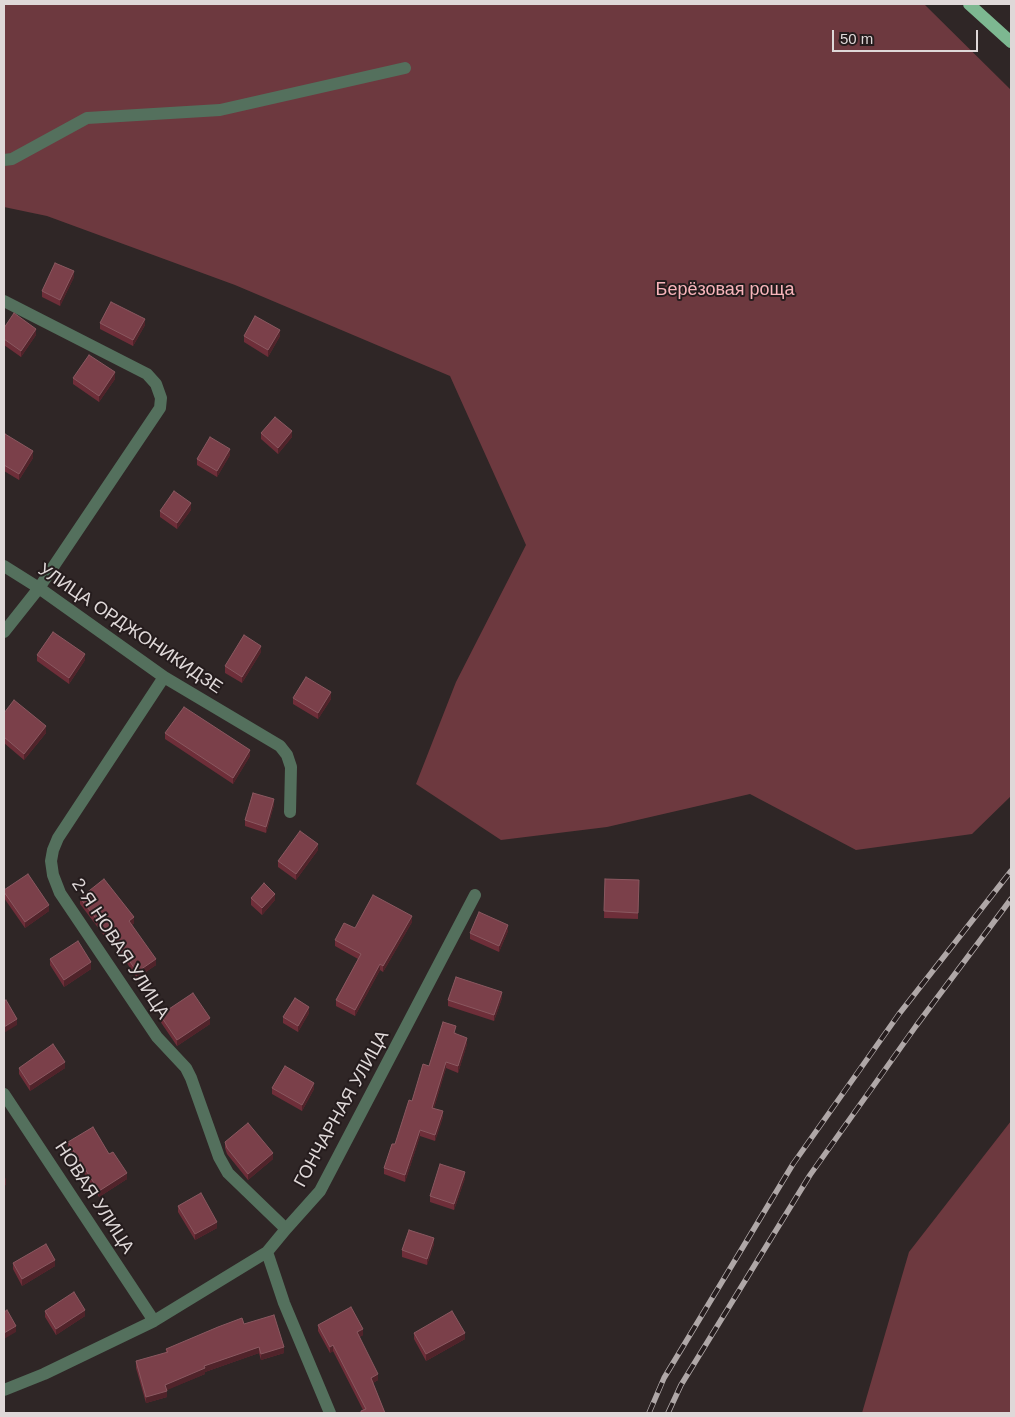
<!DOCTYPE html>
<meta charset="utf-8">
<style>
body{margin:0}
#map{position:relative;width:1015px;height:1417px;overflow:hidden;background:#2f2626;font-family:Helvetica,sans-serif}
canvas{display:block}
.frame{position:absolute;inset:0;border:5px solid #dfd8d8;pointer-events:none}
.scale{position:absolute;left:832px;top:30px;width:146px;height:22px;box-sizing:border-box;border:2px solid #dfd8d8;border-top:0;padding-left:6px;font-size:15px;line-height:18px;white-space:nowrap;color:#dfd8d8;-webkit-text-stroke:4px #251c1d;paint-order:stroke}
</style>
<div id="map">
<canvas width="1015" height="1417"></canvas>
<div class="frame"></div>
<div class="scale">50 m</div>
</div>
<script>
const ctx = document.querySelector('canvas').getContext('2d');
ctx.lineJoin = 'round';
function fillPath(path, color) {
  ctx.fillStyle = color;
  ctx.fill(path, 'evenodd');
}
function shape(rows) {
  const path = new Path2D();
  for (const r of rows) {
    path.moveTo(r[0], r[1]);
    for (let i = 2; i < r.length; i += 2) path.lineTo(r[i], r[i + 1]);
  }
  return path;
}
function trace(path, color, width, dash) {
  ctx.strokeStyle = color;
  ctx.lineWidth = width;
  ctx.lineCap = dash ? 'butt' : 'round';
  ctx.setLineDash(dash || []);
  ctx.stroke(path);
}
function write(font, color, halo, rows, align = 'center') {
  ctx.font = font + ' Helvetica,sans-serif';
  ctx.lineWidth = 4;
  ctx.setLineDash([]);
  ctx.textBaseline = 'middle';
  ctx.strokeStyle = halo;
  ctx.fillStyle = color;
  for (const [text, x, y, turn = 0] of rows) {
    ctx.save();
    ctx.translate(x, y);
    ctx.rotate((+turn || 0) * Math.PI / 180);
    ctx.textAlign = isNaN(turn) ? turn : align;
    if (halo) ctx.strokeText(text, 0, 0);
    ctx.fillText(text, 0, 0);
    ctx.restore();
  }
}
fillPath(shape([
 [4,4,924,4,1011,90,1011,796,972,834,856,850,750,794,607,827,501,840,416,784,456,682,526,545,450,376,235,285,47,216,4,207],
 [1011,1121,1011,1413,862,1413,909,1252]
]), '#6d393f');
trace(shape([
 [4,160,12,159,87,118,220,110,405,68],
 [4,301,147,374,156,384,161,398,160,408,39,588,4,632],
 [4,566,39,588,164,677,280,746,287,755,291,767,290,812],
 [164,677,58,838,53,850,51,861,53,875,60,893,157,1037,186,1068,191,1078,219,1157,228,1173,286,1229],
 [4,1094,154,1321],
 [267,1252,284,1303,330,1413],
 [4,1390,44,1374,154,1321,267,1252,286,1229,320,1191,475,895]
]), '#54705d', 12);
trace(shape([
 [969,4,1011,42]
]), '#7db891', 12);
const rail = shape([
 [649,1413,664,1378,793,1164,899,1014,1011,871],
 [668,1413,681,1385,810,1175,916,1026,1011,899]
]);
trace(rail, '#afa7a7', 5.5);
trace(rail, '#251c1d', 4, [11]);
fillPath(shape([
 [74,277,60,306,42,297,42,291],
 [100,323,145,325,133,346,100,329],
 [4,328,36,335,21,357,4,345],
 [244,336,280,336,268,357,244,342],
 [73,378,115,379,99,402,73,384],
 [261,433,292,437,278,454,261,439],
 [4,436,33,458,19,480,4,471],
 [230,455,217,477,197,465,197,459],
 [191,510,177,529,160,517,160,511],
 [261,652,242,683,225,673,225,666],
 [37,655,85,660,69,684,37,661],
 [293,698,331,699,318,719,293,704],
 [4,713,46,733,24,760,4,743],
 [165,733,250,756,233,784,165,739],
 [274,805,266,833,245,826,245,820],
 [318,850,296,880,278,867,278,861],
 [605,879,639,880,638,919,604,918],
 [4,890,49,911,25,928,4,898],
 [80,898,134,923,132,925,156,965,137,978,111,940,109,942,80,904],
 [251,898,275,900,262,915,251,905],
 [412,922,383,972,380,970,355,1016,336,1006,336,1000,358,959,335,946,335,940,355,928],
 [508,931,499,952,470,939,470,933],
 [50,959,91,969,64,987,50,965],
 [502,998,494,1021,448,1006,448,1000],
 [309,1013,298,1032,283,1023,283,1017],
 [160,1015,210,1024,177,1046,160,1021],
 [456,1032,456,1034,467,1044,458,1073,446,1068,434,1108,443,1117,435,1141,420,1136,405,1182,384,1174,384,1168,395,1144,412,1101,429,1066],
 [19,1068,65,1068,30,1091,19,1074],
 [272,1088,314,1089,302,1111,272,1094],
 [68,1142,109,1154,127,1179,99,1197,68,1148],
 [225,1142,273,1159,248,1180,227,1154,225,1148],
 [465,1178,454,1210,430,1202,430,1196],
 [178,1206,217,1228,195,1240,178,1212],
 [434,1244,427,1265,402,1257,402,1250],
 [13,1263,55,1266,22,1286,13,1269],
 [45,1311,85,1316,56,1335,45,1317],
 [244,1324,284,1353,261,1360,259,1353,205,1372,205,1374,166,1390,167,1397,146,1403,136,1368,136,1361,166,1353,166,1349],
 [318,1325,363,1335,359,1337,378,1380,373,1383,385,1413,361,1413,361,1411,363,1410,333,1351,330,1353,318,1331],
 [414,1333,465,1339,426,1361,414,1339]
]), '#6e2e39');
fillPath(shape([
 [74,271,74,277,60,306,60,300],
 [145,319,145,325,133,346,133,340],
 [36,329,36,335,21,357,21,351],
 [280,330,280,336,268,357,268,350],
 [115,372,115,379,99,402,99,396],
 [292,431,292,437,278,454,278,448],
 [230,449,230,455,217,477,217,471],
 [33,451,33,458,19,480,19,474],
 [191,503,191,510,177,529,177,523],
 [261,646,261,652,242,683,242,677],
 [85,654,85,660,69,684,69,678],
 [331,692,331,699,318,719,318,713],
 [46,726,46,733,24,760,24,754],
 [250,750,250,756,233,784,233,778],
 [274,799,274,805,266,833,266,827],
 [318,844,318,850,296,880,296,874],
 [275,894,275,900,262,915,262,908],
 [49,905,49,911,25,928,25,922],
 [412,916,412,922,383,972,383,966],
 [134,917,134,923,129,927,129,921],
 [508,925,508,931,499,952,499,946],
 [111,934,111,940,109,942,109,935],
 [156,959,156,965,137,978,137,972],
 [91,962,91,969,64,987,64,980],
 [380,964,380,970,355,1016,355,1010],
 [502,992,502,998,494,1021,494,1015],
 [309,1007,309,1013,298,1032,298,1026],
 [210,1018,210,1024,177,1046,177,1040],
 [17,1019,17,1025,4,1033,4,1027],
 [467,1038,467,1044,458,1073,458,1066],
 [65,1062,65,1068,30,1091,30,1085],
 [446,1062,446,1068,432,1114,432,1108],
 [314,1083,314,1089,302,1111,302,1105],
 [443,1111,443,1117,435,1141,435,1135],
 [420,1130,420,1136,405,1182,405,1175],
 [273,1153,273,1159,248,1180,248,1174],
 [465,1172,465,1178,454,1210,454,1204],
 [127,1173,127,1179,99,1197,99,1191],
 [6,1178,6,1185,4,1186,4,1179],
 [217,1222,217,1228,195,1240,195,1234],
 [434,1238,434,1244,427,1265,427,1259],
 [55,1260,55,1266,22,1286,22,1279],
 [85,1310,85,1316,56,1335,56,1329],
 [16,1326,16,1332,4,1339,4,1333],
 [363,1329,363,1335,357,1339,357,1332],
 [465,1333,465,1339,426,1361,426,1354],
 [333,1345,333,1351,330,1353,330,1347],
 [259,1347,259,1353,205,1372,205,1374,165,1391,165,1385,204,1366],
 [284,1347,284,1353,261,1360,261,1354],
 [378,1374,378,1380,371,1384,371,1378],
 [167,1391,167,1397,146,1403,146,1397]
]), '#50232a');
const building = shape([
 [55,263,74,271,60,300,42,291,55,263],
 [111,302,145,319,133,340,100,323,111,302],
 [14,313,36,329,21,351,4,339,4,328,14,313],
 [255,316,280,330,268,350,244,336,255,316],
 [89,355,115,372,99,396,73,378,89,355],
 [275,417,292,431,278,448,261,433,275,417],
 [5,434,33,451,19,474,4,465,4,436,5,434],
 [210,437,230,449,217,471,197,459,210,437],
 [174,491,191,503,177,523,160,511,174,491],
 [53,632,85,654,69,678,37,655,53,632],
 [244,635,261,646,242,677,225,666,244,635],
 [306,677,331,692,318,713,293,698,306,677],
 [14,700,46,726,24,754,4,737,4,713,14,700],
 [184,707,250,750,233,778,165,733,184,707],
 [253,793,274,799,266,827,245,820,253,793],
 [300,831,318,844,296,874,278,861,300,831],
 [28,874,49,905,25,922,4,892,4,890,28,874],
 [104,879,134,917,129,921,156,959,137,972,111,934,109,935,80,898,104,879],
 [605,879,639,880,638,913,604,911,605,879],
 [264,883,275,894,262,908,251,898,264,883],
 [373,895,412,916,383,966,380,964,355,1010,336,1000,361,954,335,940,344,923,355,928,373,895],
 [479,912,508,925,499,946,470,933,479,912],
 [78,941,91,962,64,980,50,959,78,941],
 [456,977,502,992,494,1015,448,1000,456,977],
 [193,993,210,1018,177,1040,160,1015,193,993],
 [295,998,309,1007,298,1026,283,1017,295,998],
 [6,1000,17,1019,4,1027,4,1001,6,1000],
 [443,1022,456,1026,454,1033,467,1038,458,1066,446,1062,432,1108,443,1111,435,1135,420,1130,405,1175,384,1168,392,1144,395,1144,409,1100,412,1101,423,1064,429,1066,443,1022],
 [53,1044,65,1062,30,1085,19,1068,53,1044],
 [285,1066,314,1083,302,1105,272,1088,285,1066],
 [248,1123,273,1153,248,1174,227,1148,225,1142,248,1123],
 [93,1127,109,1154,113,1152,127,1173,99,1191,68,1142,93,1127],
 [440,1164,465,1172,454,1204,430,1196,440,1164],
 [201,1193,217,1222,195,1234,178,1206,201,1193],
 [409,1230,434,1238,427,1259,402,1250,409,1230],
 [46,1244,55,1260,22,1279,13,1263,46,1244],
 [74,1292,85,1310,56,1329,45,1311,74,1292],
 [351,1307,363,1329,357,1332,378,1374,371,1378,385,1413,361,1413,361,1411,366,1409,333,1345,330,1347,318,1325,351,1307],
 [7,1310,16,1326,4,1333,4,1312,7,1310],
 [452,1311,465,1333,426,1354,414,1333,452,1311],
 [274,1315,284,1347,261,1354,259,1347,204,1366,205,1368,165,1385,167,1391,146,1397,136,1361,168,1352,166,1349,218,1327,242,1318,244,1324,274,1315]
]);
fillPath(building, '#7b404a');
trace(building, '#8a5860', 1);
write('18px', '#f8b5bb', '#251c1d', [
 ["Берёзовая роща",725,290]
]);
write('18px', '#dfd8d8', '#251c1d', [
 ["УЛИЦА ОРДЖОНИКИДЗЕ",130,629,34],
 ["2-Я НОВАЯ УЛИЦА",120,949,57],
 ["ГОНЧАРНАЯ УЛИЦА",342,1109,-61],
 ["НОВАЯ УЛИЦА",94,1198,57]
]);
</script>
